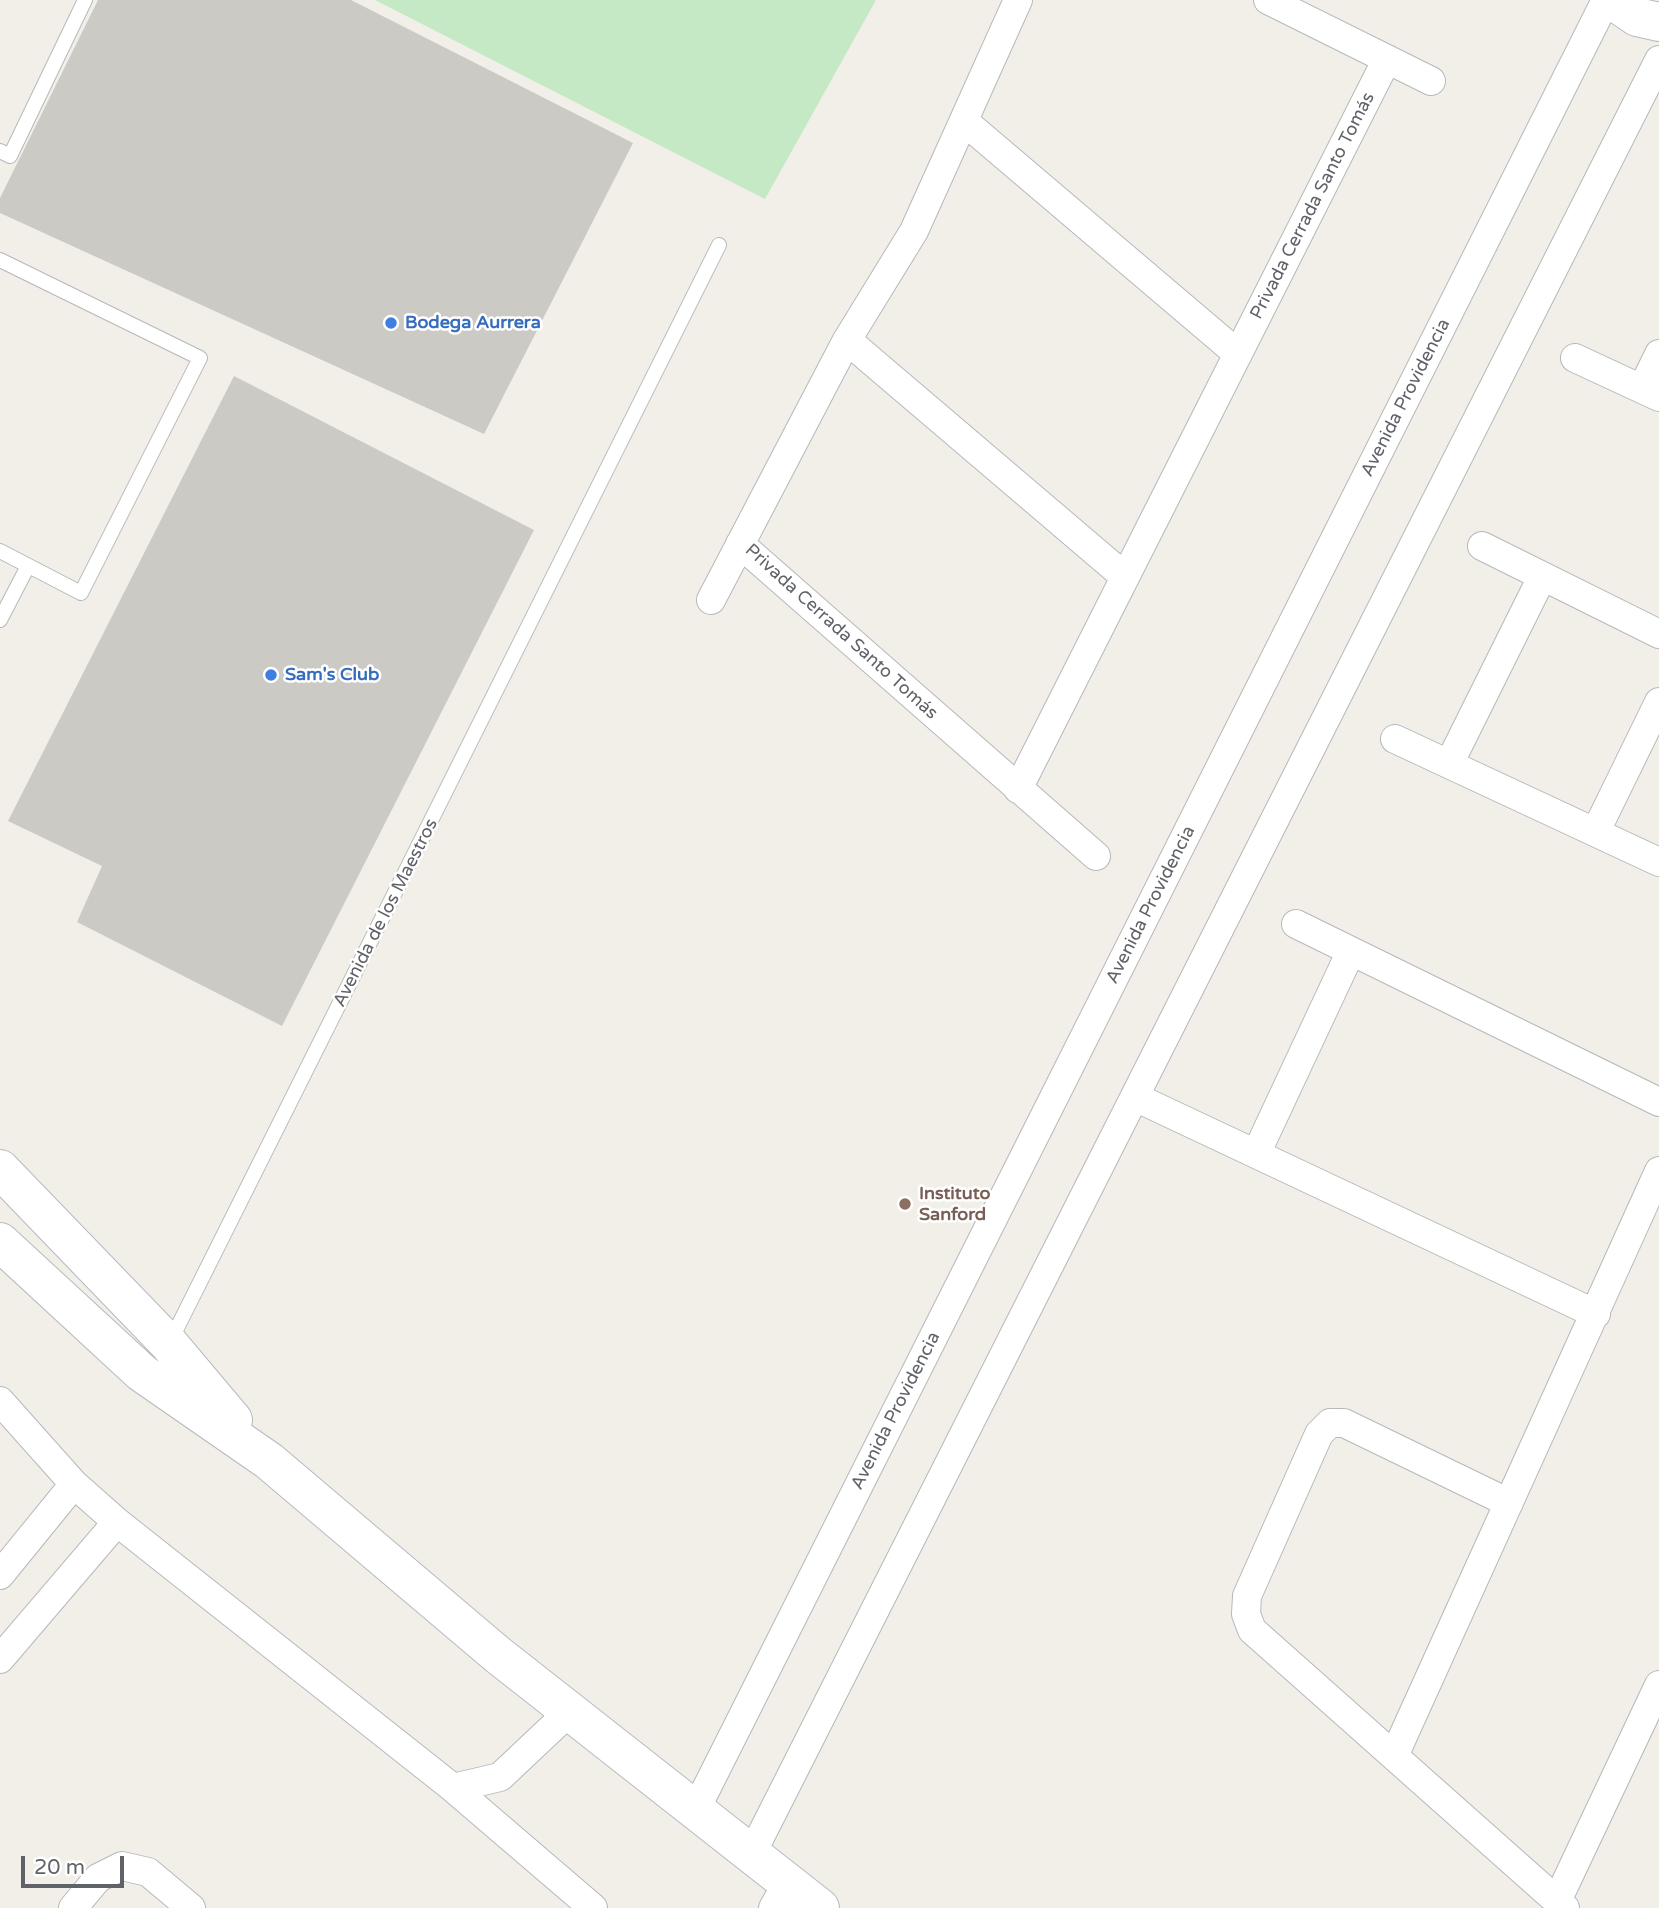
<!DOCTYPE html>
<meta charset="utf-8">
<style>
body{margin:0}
#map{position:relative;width:1659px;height:1908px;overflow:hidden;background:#f1efe8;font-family:"Varela Round",sans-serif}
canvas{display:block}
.scale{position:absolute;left:21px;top:1856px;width:103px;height:32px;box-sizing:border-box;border:4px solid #5f6368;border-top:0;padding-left:9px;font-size:21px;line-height:24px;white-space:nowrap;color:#5f6368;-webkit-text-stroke:5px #fff;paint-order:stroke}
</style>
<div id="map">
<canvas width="1659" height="1908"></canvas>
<div class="scale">20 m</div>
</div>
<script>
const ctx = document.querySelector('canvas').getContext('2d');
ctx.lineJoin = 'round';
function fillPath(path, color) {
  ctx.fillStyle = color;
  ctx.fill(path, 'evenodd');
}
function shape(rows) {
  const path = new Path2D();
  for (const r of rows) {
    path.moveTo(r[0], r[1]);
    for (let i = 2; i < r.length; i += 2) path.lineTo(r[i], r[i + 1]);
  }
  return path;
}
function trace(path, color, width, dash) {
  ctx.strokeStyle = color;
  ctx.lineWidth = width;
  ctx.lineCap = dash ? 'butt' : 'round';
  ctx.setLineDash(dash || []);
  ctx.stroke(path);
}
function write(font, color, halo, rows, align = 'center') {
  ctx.font = font + ' "Varela Round",sans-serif';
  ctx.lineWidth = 5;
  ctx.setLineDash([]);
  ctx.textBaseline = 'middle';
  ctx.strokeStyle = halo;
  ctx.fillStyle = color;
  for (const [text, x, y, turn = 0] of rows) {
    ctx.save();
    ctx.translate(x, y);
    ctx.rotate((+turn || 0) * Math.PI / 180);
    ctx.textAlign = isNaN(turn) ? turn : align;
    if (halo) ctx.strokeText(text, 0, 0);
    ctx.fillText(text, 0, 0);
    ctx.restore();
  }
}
fillPath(shape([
 [375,0,876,0,765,199]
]), '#c5e8c5');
fillPath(shape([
 [98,0,351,0,633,143,484,434,0,213,0,198],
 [234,376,534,530,282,1026,77,922,102,866,8,821]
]), '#cccac5');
const lane = shape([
 [0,151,10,156,85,0],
 [0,260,200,358,81,593,0,551],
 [0,620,28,566],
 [171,1340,719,245]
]);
const street = shape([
 [1268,0,1431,81],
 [965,122,1238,354],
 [847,340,1124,576],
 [1575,358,1659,397],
 [1642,389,1659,354],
 [740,544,1096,856],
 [1482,546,1659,634],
 [711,600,847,340,914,231,1018,0],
 [1395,739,1659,862],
 [1449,764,1542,577],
 [1018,789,1387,59],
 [1596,831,1659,702],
 [1296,924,1659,1102],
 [1135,1097,1596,1314],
 [1256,1154,1351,951],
 [0,1401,74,1484,117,1522,453,1788,593,1908],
 [1509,1503,1344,1423,1330,1423,1319,1434,1247,1596,1246,1614,1252,1630,1565,1908],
 [0,1575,74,1484],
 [0,1659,117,1522],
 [1394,1756,1659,1171],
 [453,1788,500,1777,570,1711],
 [696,1809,1606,0],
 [752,1853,1659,60],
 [1557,1901,1659,1685],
 [73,1908,98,1878,122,1866,148,1872,191,1908],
 [773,1908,788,1882]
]);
const secondary = shape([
 [1612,0,1637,17,1659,22],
 [0,1169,169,1344,233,1420],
 [0,1242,142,1373,269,1461,498,1655,820,1908]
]);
trace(lane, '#b5b8bc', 16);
trace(street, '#b5b8bc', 30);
trace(secondary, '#b6babf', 40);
trace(lane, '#fff', 14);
trace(street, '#fff', 28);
trace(secondary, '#fff', 38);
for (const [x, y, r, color] of [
 [391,323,7,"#3f7fe0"],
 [271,675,7,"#3f7fe0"],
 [905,1204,7,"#8d6e63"]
]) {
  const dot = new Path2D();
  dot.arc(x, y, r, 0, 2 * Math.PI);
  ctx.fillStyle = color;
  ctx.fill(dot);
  trace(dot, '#fff', 2.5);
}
write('18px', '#5f6368', '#fff', [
 ["Privada Cerrada Santo Tomás",1313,206,-63],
 ["Avenida Providencia",1406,398,-63],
 ["Privada Cerrada Santo Tomás",841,632,42],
 ["Avenida Providencia",1151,905,-63],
 ["Avenida de los Maestros",386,913,-63],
 ["Avenida Providencia",896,1411,-63]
]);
write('bold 18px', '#366cbe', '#fff', [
 ["Bodega Aurrera",405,323],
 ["Sam's Club",285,675]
], 'left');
write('bold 18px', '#785e54', '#fff', [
 ["Instituto",919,1194],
 ["Sanford",919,1215]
], 'left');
</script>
